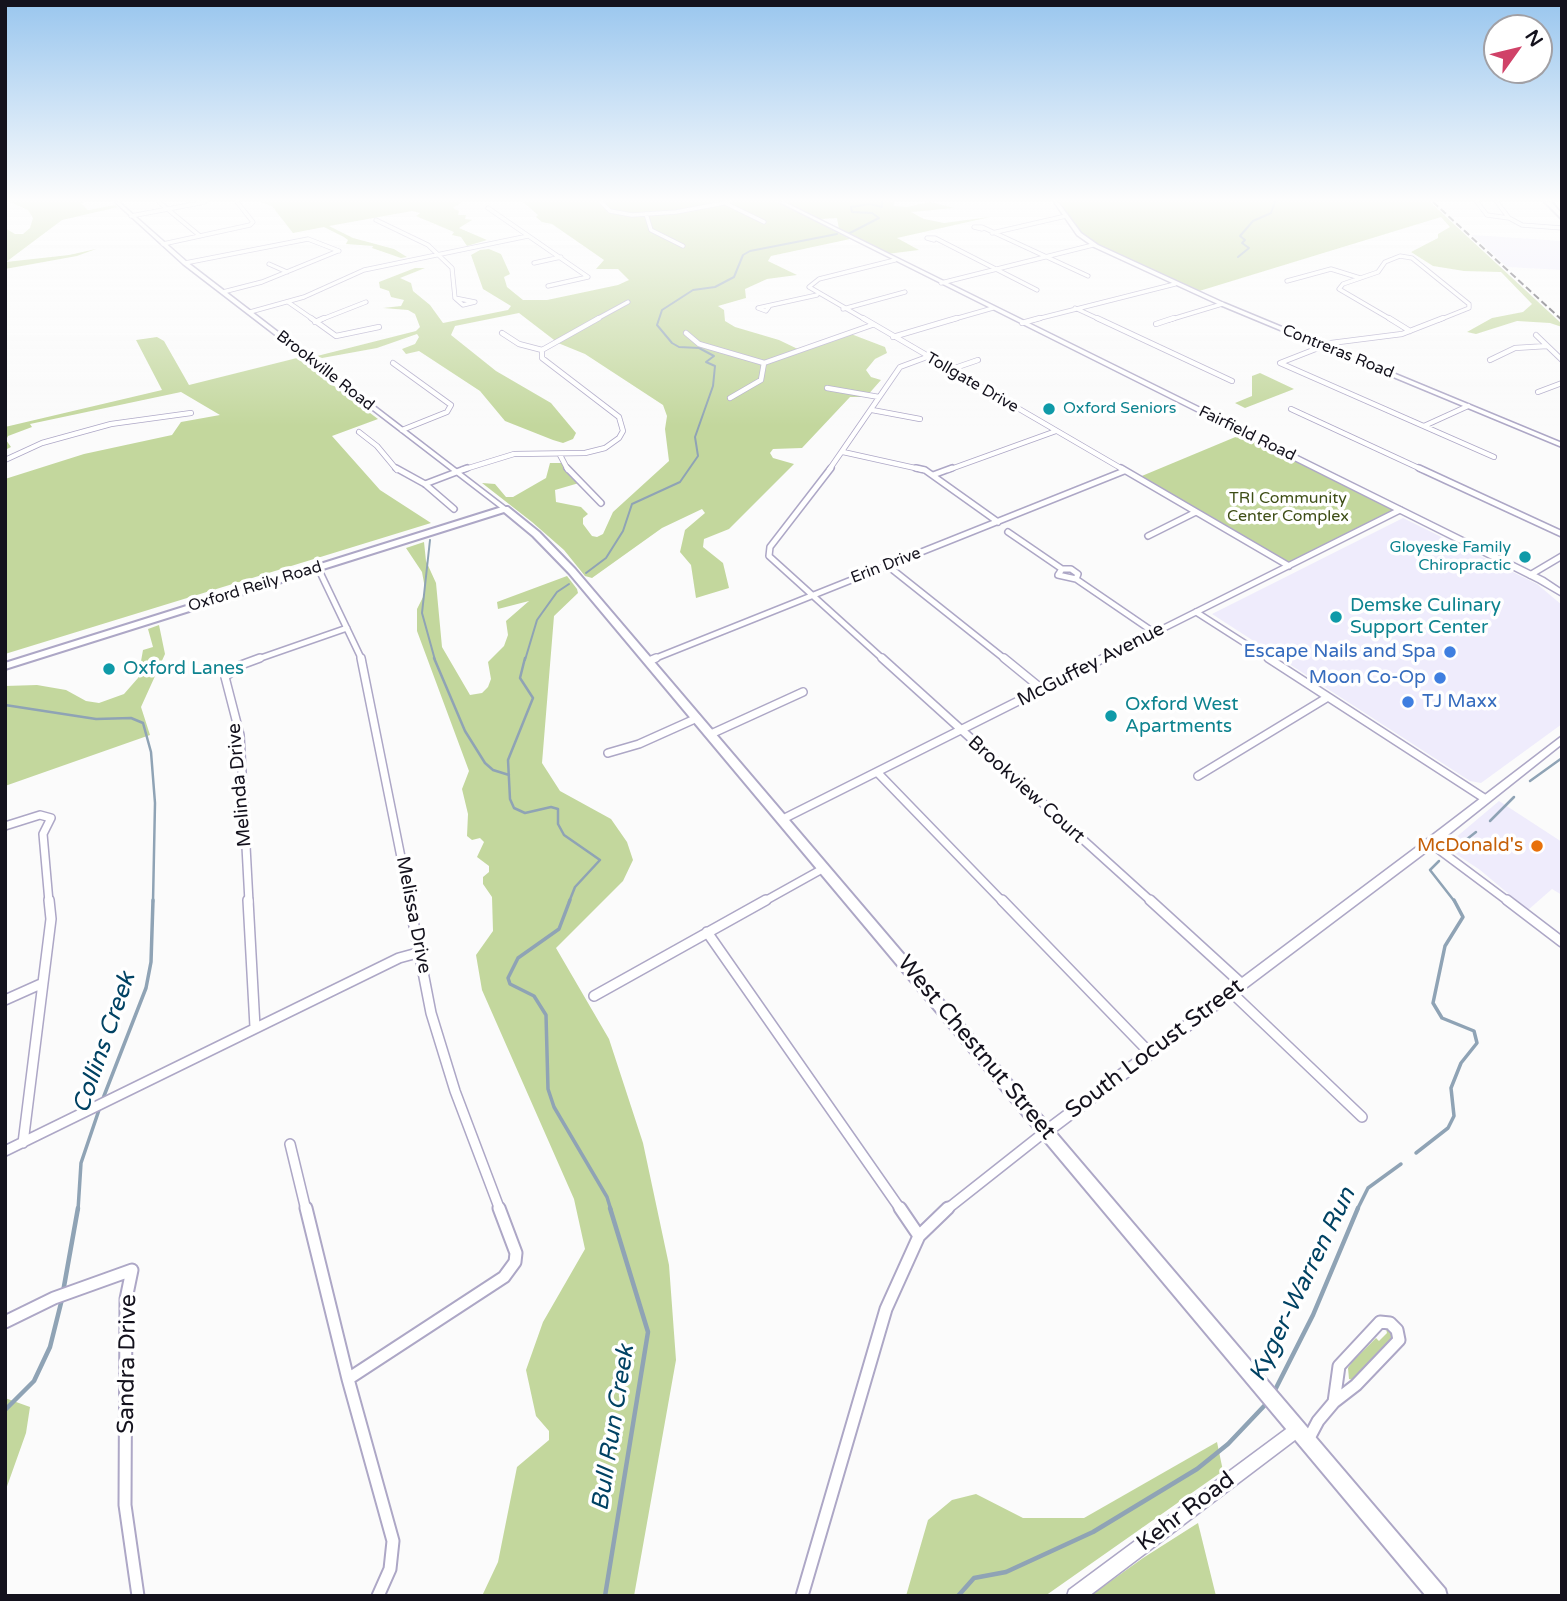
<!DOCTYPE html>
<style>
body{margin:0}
#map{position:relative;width:1567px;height:1601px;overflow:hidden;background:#fbfbfb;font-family:"Varela Round",sans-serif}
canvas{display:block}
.frame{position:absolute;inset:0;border:7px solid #14121d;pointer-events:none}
.north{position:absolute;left:1483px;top:14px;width:70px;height:70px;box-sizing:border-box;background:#fff;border:2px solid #a1a0a5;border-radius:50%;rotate:56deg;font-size:19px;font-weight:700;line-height:28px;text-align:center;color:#14121d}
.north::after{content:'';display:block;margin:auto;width:24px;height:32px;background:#d04268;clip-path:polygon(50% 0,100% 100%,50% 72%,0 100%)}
</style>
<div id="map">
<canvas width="1567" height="1601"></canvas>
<div class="frame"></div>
<div class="north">N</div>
</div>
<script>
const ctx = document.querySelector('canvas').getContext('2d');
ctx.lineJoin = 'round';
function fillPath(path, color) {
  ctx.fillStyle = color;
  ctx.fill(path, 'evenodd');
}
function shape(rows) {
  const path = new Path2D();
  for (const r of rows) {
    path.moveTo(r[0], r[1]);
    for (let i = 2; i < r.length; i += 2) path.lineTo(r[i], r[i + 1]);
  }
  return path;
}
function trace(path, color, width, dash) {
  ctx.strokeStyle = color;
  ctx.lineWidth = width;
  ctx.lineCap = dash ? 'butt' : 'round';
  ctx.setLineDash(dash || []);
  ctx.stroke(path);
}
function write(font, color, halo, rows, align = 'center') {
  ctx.font = font + ' "Varela Round",sans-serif';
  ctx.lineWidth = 7;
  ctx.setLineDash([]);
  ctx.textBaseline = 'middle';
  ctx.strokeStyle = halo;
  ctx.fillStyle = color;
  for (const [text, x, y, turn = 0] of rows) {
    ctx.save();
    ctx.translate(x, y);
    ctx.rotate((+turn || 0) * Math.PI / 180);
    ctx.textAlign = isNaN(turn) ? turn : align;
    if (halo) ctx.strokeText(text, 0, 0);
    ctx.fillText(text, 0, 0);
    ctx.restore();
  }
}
fillPath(shape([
 [1472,235,1562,241,1562,270,1507,267],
 [1403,518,1537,584,1562,605,1562,724,1481,783,1470,781,1212,614],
 [1499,801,1562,842,1562,895,1552,889,1528,910,1480,870,1447,848,1448,844]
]), '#efecfc');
fillPath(shape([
 [10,202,84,202,81,203,88,210,115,205,118,207,62,220,6,262,69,255,96,249,77,256,5,269,5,228,15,234,23,234,30,228,33,218,28,210],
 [261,202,462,202,453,208,459,211,458,215,466,215,465,219,472,220,459,228,487,240,467,246,461,237,452,235,454,232,416,216,420,213,412,211,329,226,353,238,394,249,407,257,401,258,372,248,373,246,346,244,348,240,344,237,324,227,293,233,272,206],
 [523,202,779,202,850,239,771,256,768,261,797,275,767,279,745,289,746,298,718,306,724,310,725,321,735,327,779,340,802,351,851,334,885,347,887,353,875,359,866,370,871,377,881,380,866,397,850,397,802,448,773,449,770,453,773,458,794,464,729,529,704,539,703,547,723,563,729,588,696,598,691,565,680,552,685,530,705,513,702,509,662,528,592,578,585,576,564,550,532,522,482,483,495,484,506,497,513,497,546,478,550,463,567,463,581,478,579,483,555,490,556,502,581,507,588,514,583,518,583,524,592,536,597,537,603,534,613,512,669,461,665,429,667,416,663,405,585,354,558,343,519,313,455,326,451,335,496,371,551,403,576,433,573,439,563,443,553,440,505,421,480,391,419,351,406,354,402,349,415,344,419,337,417,334,377,348,322,358,317,356,416,331,420,327,415,314,408,310,383,308,401,306,404,300,391,297,389,291,380,288,379,282,415,268,425,268,400,278,411,283,413,291,430,305,443,323,508,310,511,306,483,289,471,255,480,250,489,249,501,254,510,274,504,277,507,287,523,300,547,300,618,285,629,280,618,269,596,269,604,260,552,224,542,222,536,217,538,215],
 [784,202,895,202,893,206,907,207,930,202,954,208,911,212,924,219,944,223,990,217,897,238,919,250,887,254,839,229,837,218,820,219],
 [1057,202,1430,202,1562,324,1562,327,1550,323,1517,321,1476,334,1467,332,1492,318,1523,312,1532,304,1501,272,1464,271,1433,266,1411,252,1438,238,1438,234,1450,227,1441,217,1196,292,1098,246,1082,235],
 [157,337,164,341,189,385,297,358,378,419,332,436,380,490,431,523,5,654,5,479,84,454,172,435,181,422,220,415,181,392,30,424,32,427,8,436,6,440,11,447,5,450,5,427,162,390,136,340],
 [1260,373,1294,389,1245,408,1235,403,1252,396,1252,376],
 [1245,433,1400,510,1289,566,1137,478],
 [424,542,426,561,436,583,442,647,470,695,482,693,488,687,491,679,488,662,504,646,508,635,506,621,529,601,498,609,497,602,567,576,577,589,578,593,554,616,542,763,560,791,611,819,627,842,633,860,623,881,556,948,609,1039,643,1143,669,1265,676,1360,634,1596,482,1596,498,1562,517,1467,549,1440,549,1431,536,1416,526,1370,543,1322,585,1249,574,1199,482,990,476,955,493,931,492,897,483,884,483,877,489,872,489,866,477,857,484,842,480,838,472,840,467,836,468,814,462,789,469,771,417,631,417,609,424,595,424,583,422,572,406,548],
 [159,625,165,654,141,707,150,735,5,786,5,686,37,685,66,690,86,701,99,703,124,694,138,678,143,650,153,647,148,629],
 [1391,1328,1393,1338,1388,1344,1353,1380,1349,1379,1348,1368,1352,1362,1376,1338,1379,1341,1387,1333,1386,1329],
 [5,1398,30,1407,26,1433,5,1492],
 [1217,1442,1223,1471,1045,1596,906,1596,928,1520,952,1500,976,1494,1023,1518,1084,1518],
 [1198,1523,1216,1596,1090,1596,1143,1558]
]), '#c3d79d');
trace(shape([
 [848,234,879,218,872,213,852,212,851,207,870,204,882,207,882,202],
 [1238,257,1249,248,1242,243,1245,240,1240,236,1253,221,1271,213,1275,202],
 [430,540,422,613,435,660],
 [586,573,606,558,623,531,632,504,680,482,698,456,695,437,713,386,715,366,706,362,714,356,699,348,679,347,672,343,657,325,662,310,693,290,715,287,734,277,743,255,750,251,837,234],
 [525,660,537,620,557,592,569,584]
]), '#8fa3b5', 2);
trace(shape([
 [434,658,465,731,485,763,493,770,509,775],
 [525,658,520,678,533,698,508,760,510,799,514,808,525,813,551,807,558,809,558,824,564,835,600,860,575,887,569,902],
 [5,705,96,719,131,718,143,723,151,752,155,803,153,902],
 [1530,781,1562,758],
 [1490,821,1514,797],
 [1453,850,1476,832],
 [1439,861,1430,870,1455,902]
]), '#8fa3b5', 2.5);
trace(shape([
 [570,900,559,929,518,958,508,978,510,984,534,996,546,1015,548,1089,554,1107,607,1197,611,1210],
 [102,1101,146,988,151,962,153,900],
 [1416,1153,1448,1128,1454,1116,1451,1088,1461,1063,1477,1043,1474,1031,1442,1018,1433,1003,1445,946,1463,917,1454,900],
 [78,1210,81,1163,100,1107],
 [1357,1210,1368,1188,1401,1164]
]), '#8fa3b5', 3.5);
trace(shape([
 [63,1292,78,1208],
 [1274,1392,1313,1315,1358,1208],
 [5,1410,34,1381,50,1347,62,1299],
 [605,1596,648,1332,610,1208],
 [958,1596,974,1578,1006,1572,1093,1532,1197,1469,1228,1444,1266,1404]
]), '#8fa3b5', 4.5);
const minorFar5 = shape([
 [159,202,200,236],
 [601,202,610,211,632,215,676,212,729,202],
 [1477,202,1487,215,1509,218],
 [1497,202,1509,218,1522,225,1562,228],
 [725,203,764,222],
 [488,208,588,277,548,286],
 [646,214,651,230,683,246],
 [131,216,205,202],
 [376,220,428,245,452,268,455,298],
 [982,229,974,227,982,227,1088,276],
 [992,233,1066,216],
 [934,240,927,238,935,238,1037,290],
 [163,244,250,225,253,222,237,202],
 [185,263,308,239,339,251],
 [534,263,561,257],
 [269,264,287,272],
 [1287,281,1331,269,1360,278],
 [941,283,1093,245],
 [223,292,262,282,338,251],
 [455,298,475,302,463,305,455,298],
 [288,302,314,320],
 [769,307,766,311,758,308,817,295],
 [1075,308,1101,320],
 [843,309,905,292],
 [250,312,304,297,364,270,528,236],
 [320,320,366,302],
 [595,320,628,302],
 [866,320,809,287,819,279,895,260],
 [951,320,993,308],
 [1033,320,1175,284],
 [1169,320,1222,304],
 [1392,320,1339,289,1343,284,1378,272,1385,262,1400,256,1412,258,1469,304,1469,308,1439,320]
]);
const minorFar4 = shape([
 [311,318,336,336,379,327],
 [863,318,1124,470],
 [1097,318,1232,381],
 [1389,318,1410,331],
 [1443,318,1402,334,1331,343,1280,363,1494,457],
 [315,322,324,318],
 [1022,323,1040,318],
 [1156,324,1174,318],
 [502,333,519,344,542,350],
 [686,333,699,344,764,363],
 [1536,335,1562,360],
 [893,337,957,318],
 [542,350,599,318],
 [1490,360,1515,348,1547,346],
 [393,363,451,405,447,412,402,430],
 [949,370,978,360],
 [827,388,879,397],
 [1538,392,1562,383],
 [730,398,761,380,764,363,872,325],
 [1291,409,1423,470],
 [872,410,920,419],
 [1424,426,1468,406],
 [359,432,377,446,397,470],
 [843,452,924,470],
 [560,455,568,470],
 [5,460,42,443,111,424,191,413],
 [462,470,514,454,585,453,605,448,619,438,623,431,619,417,542,358,542,350],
 [829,470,900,367,927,357],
 [948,470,1056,431]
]);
const minorFar3 = shape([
 [396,468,425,484,454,509],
 [567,468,601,503],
 [831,468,770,547,769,556,884,660],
 [916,468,925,470,998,522],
 [1121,468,1289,566],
 [1419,468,1562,534],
 [933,475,952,468],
 [425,484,467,468],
 [1008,532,1062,569],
 [1148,536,1196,512],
 [888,566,1006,660],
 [318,568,362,660],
 [1062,569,1071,569,1078,574,1076,579,1058,575,1062,569],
 [1530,575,1562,556],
 [1076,579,1155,633],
 [1196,612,1271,660],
 [255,660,347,628],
 [651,660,1124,471],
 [1100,660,1400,510]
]);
const minorFar2 = shape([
 [361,658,410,902],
 [882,658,1152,902],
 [1004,658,1042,689],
 [1268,658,1484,798],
 [649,661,656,658],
 [711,734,803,692],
 [608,753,639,744,697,718],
 [877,772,1003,902],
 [1198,776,1328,697],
 [783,819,1104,658],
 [5,826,40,815,51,818,43,834,49,902],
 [1430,843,1509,902],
 [249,902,240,735,225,677,241,665,260,658],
 [763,902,824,868]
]);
const minorFar1 = shape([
 [248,900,255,1027],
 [409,900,431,1013,455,1091,500,1210],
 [1002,900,1150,1053],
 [1150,900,1242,984],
 [1507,900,1562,942],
 [707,932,901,1210],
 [1231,992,1362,1117],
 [594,996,766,900],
 [5,1000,43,983],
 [23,1143,51,919,49,900],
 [290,1144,306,1210],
 [5,1151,399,958,421,952],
 [946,1210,1046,1131]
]);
const minor = shape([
 [306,1208,348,1379,393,1541,390,1569,378,1596],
 [900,1208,919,1236],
 [5,1322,54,1298,132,1270,126,1299,125,1505,138,1596],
 [1380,1322,1390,1323,1397,1330,1399,1340,1356,1385,1334,1402,1339,1366,1380,1322],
 [348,1379,504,1277,515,1262,516,1253,499,1208],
 [1308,1440,1318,1421,1334,1402],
 [802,1596,886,1309,919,1236,948,1208]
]);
const tertiary = shape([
 [115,202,119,202,187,262,507,508,507,510,503,510,183,264,115,202],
 [779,202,784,202,1544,578,1562,590,1562,596,1538,582,779,202],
 [1054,202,1058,202,1081,233,1098,245,1224,303,1562,443,1562,447,1220,305,1094,247,1077,235,1054,202],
 [1562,736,1562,744,1434,846,1051,1135,1047,1137,1043,1135,1041,1131,1043,1127,1426,840,1562,736],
 [1298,1421,1303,1424,1306,1429,1303,1434,1089,1596,1067,1596,1069,1590,1293,1424,1298,1421]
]);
const secondary = shape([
 [502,507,508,507,539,532,575,569,1445,1589,1447,1596,1426,1596,569,573,533,536,504,512,5,669,5,663,502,507]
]);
const trunk = shape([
 [1545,202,1551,202,1562,214,1562,219,1545,202]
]);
trace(minorFar5, '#ada7c6', 5);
trace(minorFar4, '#ada7c6', 6);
trace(minorFar3, '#ada7c6', 8);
trace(minorFar2, '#ada7c6', 10);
trace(minorFar1, '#ada7c6', 12);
trace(minor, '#ada7c6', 15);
trace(tertiary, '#ada7c6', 3);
trace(secondary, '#ada7c6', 4);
trace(trunk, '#ada7c6', 4);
trace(minorFar5, '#fff', 3.5);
trace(minorFar4, '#fff', 4.5);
trace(minorFar3, '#fff', 5);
trace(minorFar2, '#fff', 7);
trace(minorFar1, '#fff', 9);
trace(minor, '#fff', 11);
fillPath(tertiary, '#fff');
fillPath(secondary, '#fff');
fillPath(trunk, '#fff');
trace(shape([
 [1433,202,1562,320]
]), '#3d3b44', 2, [7, 3.5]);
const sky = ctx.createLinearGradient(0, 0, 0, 426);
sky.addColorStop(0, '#99c6ee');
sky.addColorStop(0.47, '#fdfdfd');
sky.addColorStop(1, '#fdfdfd00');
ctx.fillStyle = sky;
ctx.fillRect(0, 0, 1567, 426);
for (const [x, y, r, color] of [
 [1049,409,7,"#0f9aa8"],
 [1525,557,7,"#0f9aa8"],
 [1336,617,7,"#0f9aa8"],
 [1450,652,7,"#3f7fe0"],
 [109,669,7,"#0f9aa8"],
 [1440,678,7,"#3f7fe0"],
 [1408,702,7,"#3f7fe0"],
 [1111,716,7,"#0f9aa8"],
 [1537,846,7,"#e8710a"]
]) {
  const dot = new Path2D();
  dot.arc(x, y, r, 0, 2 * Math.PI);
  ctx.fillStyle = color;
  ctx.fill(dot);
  trace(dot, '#fff', 2.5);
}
write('16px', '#14121d', '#fff', [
 ["Contreras Road",1338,352,22],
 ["Brookville Road",325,371,38],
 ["Tollgate Drive",972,383,30],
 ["Fairfield Road",1247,434,26],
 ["Erin Drive",886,566,-21],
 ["Oxford Reily Road",255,587,-17]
]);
write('16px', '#0d838f', '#fff', [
 ["Oxford Seniors",1063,409],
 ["Gloyeske Family",1511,548,"right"],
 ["Chiropractic",1511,566,"right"]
], 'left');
write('16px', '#3e4e16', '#fff', [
 ["TRI Community",1288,499],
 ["Center Complex",1288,517]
]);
write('19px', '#0d838f', '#fff', [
 ["Demske Culinary",1350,606],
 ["Support Center",1350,628],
 ["Oxford Lanes",123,669],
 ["Oxford West",1125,705],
 ["Apartments",1125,727]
], 'left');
write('19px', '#366cbe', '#fff', [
 ["Escape Nails and Spa",1436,652],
 ["Moon Co-Op",1426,678],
 ["TJ Maxx",1422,702,"left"]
], 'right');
write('19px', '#14121d', '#fff', [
 ["McGuffey Avenue",1091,665,-27],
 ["Melinda Drive",240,785,-95],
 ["Brookview Court",1026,790,42],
 ["Melissa Drive",413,915,79]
]);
write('19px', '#c56008', '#fff', [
 ["McDonald's",1523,846]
], 'right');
write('23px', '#14121d', '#fff', [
 ["West Chestnut Street",976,1048,50],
 ["South Locust Street",1155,1049,-37],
 ["Sandra Drive",128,1364,-89],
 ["Kehr Road",1186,1512,-37]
]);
write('italic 24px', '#004263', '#fff', [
 ["Collins Creek",105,1043,-71],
 ["Kyger-Warren Run",1303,1285,-64],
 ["Bull Run Creek",614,1428,-81]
]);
</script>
